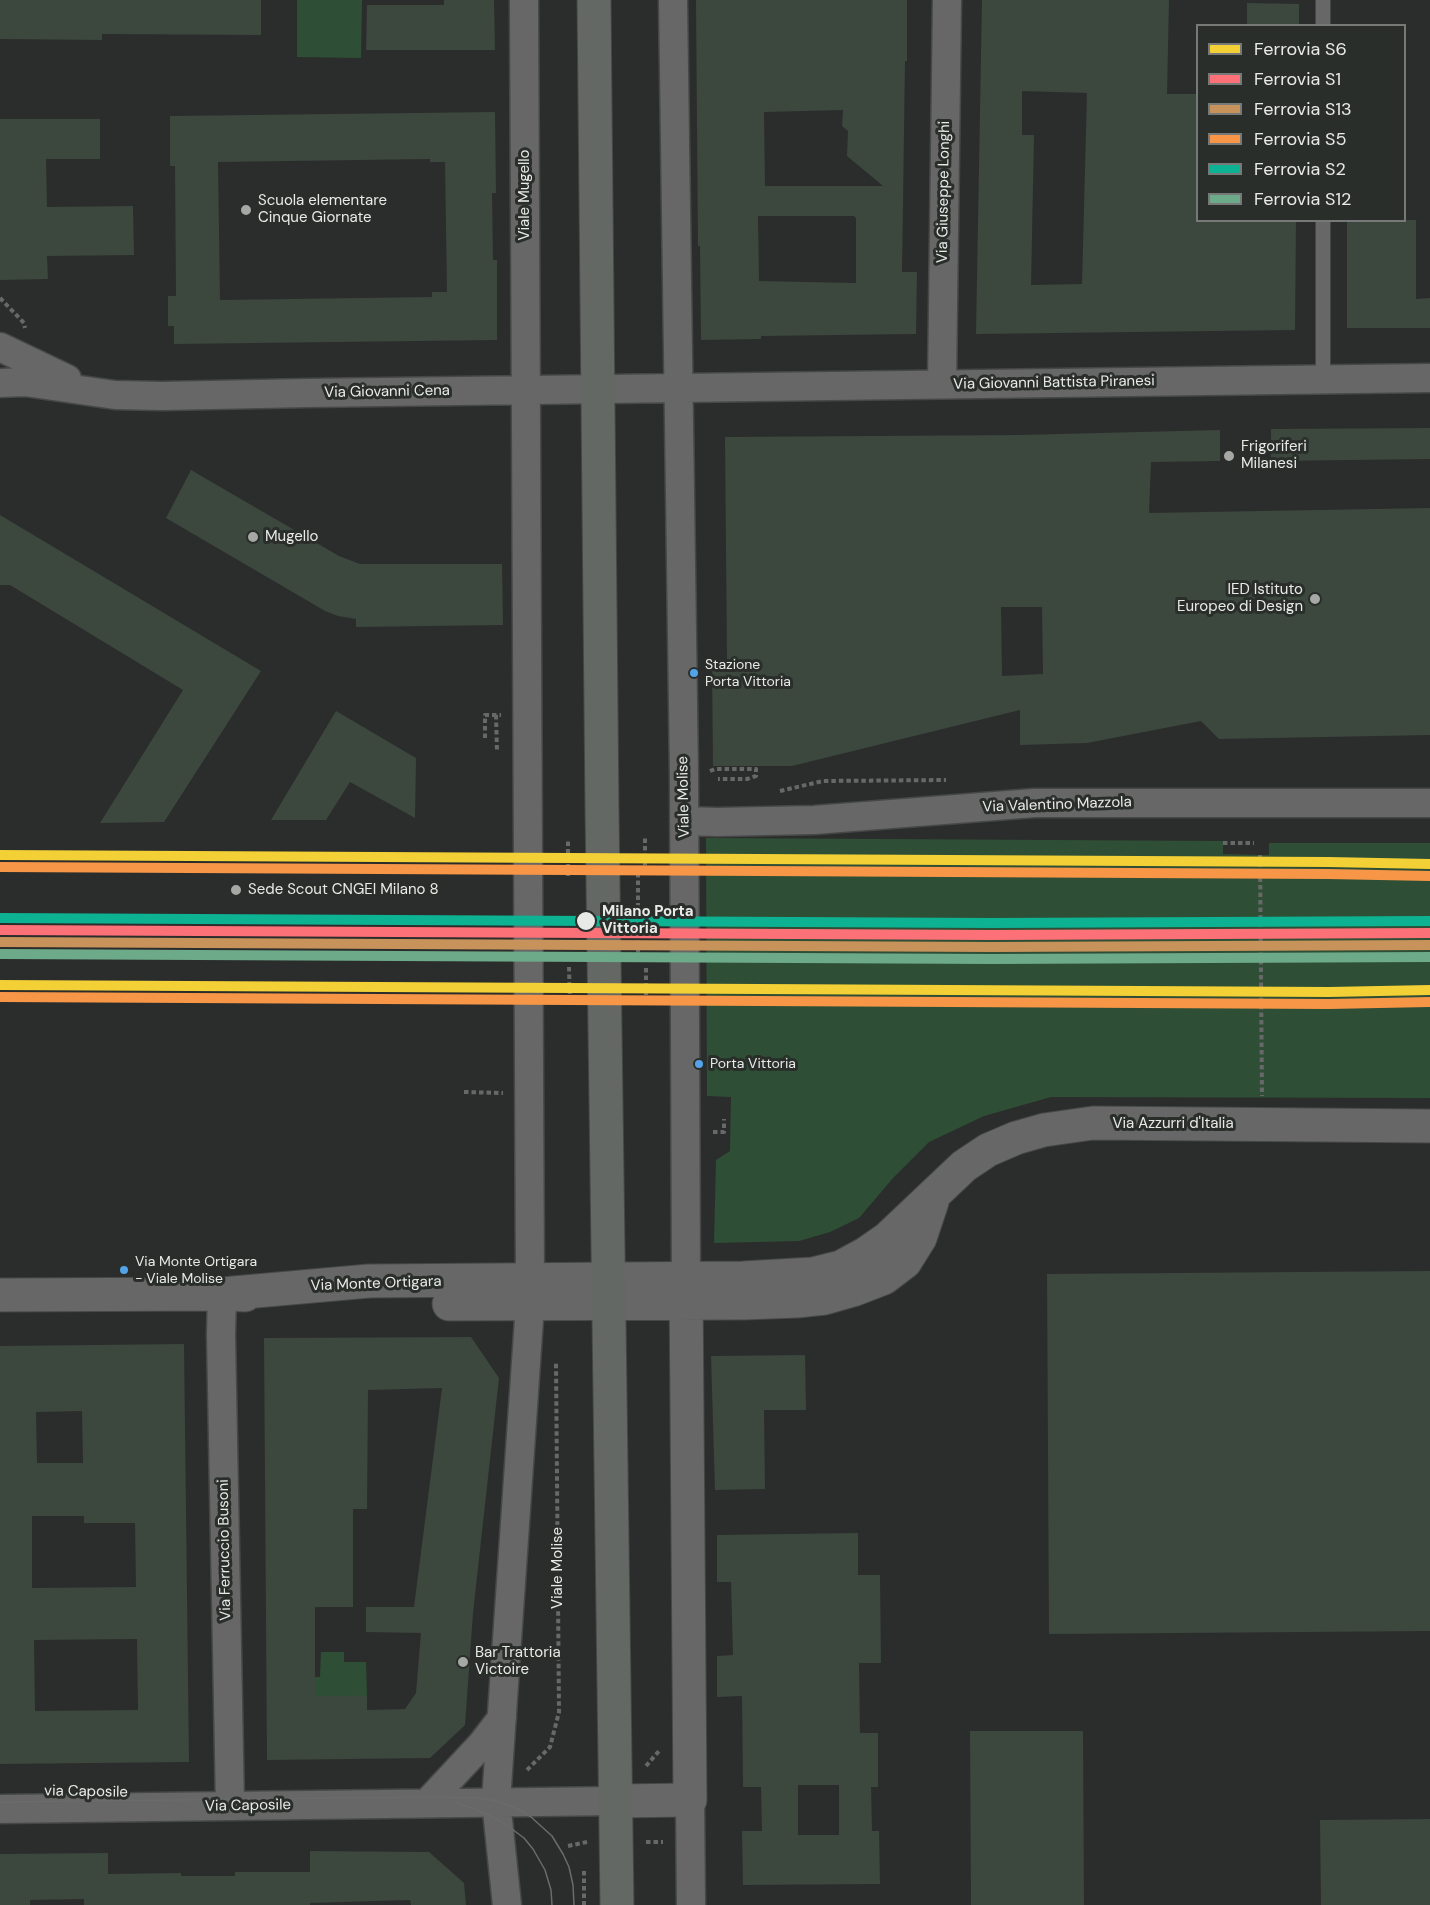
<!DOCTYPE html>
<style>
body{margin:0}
#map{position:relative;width:1430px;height:1905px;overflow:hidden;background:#2b2d2c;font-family:"DM Sans",sans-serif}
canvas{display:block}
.legend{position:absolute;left:1196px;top:24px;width:210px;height:198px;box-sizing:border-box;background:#2a2e2b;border:2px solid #767977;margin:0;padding:8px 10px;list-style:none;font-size:18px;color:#e8eae8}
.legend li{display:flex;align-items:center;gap:12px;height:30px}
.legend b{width:30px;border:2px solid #767977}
</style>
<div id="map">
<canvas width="1430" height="1905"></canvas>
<ul class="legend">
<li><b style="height:8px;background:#f3d035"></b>Ferrovia S6</li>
<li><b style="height:8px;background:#fc7178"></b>Ferrovia S1</li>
<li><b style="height:8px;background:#c8925b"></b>Ferrovia S13</li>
<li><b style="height:8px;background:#f79647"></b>Ferrovia S5</li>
<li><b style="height:8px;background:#0db293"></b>Ferrovia S2</li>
<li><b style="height:8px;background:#6daa8a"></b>Ferrovia S12</li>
</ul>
</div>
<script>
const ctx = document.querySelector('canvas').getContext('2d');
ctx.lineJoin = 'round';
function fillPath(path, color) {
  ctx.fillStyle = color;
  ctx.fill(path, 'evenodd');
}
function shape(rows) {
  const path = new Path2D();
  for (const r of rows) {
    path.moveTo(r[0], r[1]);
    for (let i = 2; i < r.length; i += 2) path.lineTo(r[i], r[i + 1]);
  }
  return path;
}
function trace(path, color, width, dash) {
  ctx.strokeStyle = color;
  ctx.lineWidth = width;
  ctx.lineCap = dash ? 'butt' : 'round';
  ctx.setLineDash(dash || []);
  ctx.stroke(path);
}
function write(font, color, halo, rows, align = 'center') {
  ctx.font = font + ' "DM Sans",sans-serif';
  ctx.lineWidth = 6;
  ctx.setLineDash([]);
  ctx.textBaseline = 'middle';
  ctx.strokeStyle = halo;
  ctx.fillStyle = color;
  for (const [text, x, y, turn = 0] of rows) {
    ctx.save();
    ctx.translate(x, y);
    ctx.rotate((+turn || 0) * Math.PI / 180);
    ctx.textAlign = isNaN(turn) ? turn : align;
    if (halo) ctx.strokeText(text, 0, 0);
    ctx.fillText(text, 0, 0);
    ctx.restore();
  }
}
fillPath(shape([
 [297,0,362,0,361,58,297,57],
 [706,838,1223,841,1223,854,1260,855,1269,855,1269,843,1430,843,1430,1098,1051,1097,984,1116,929,1142,893,1178,859,1218,830,1232,799,1241,714,1243,716,1160,730,1151,731,1097,707,1096],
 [321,1652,344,1652,344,1662,366,1662,367,1696,309,1696,281,1677,320,1677]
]), '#2e4f35');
fillPath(shape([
 [0,0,261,0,261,35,102,34,102,40,0,39],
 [444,0,494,0,495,50,366,50,367,5,444,5],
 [696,0,907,0,907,61,905,61,902,272,917,272,916,334,761,336,761,339,701,340,700,246,698,246],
 [843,110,842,126,848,131,847,156,883,186,765,186,764,112],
 [758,216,854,216,856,218,856,283,759,281],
 [982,0,1169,0,1167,94,1197,94,1197,220,1296,220,1295,330,976,334],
 [1022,91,1087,93,1082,284,1031,285,1034,135,1022,135],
 [1247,3,1299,4,1299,26,1247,26],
 [495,112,496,193,492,193,493,260,497,260,497,340,174,344,174,326,168,326,168,296,176,296,175,166,170,166,170,116],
 [430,159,430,162,445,162,447,292,432,292,432,297,220,300,218,162],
 [0,119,100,119,100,159,46,159,47,207,133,206,134,255,47,256,48,279,0,280],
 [1347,220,1416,220,1416,299,1430,298,1430,328,1347,328],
 [1430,428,1430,459,1271,461,1271,429],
 [1220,430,1220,461,1151,462,1149,513,1430,508,1430,735,1219,739,1201,721,1087,743,1020,745,1020,710,792,766,713,766,712,662,727,662,725,437,1019,435],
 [1001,607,1042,607,1043,674,1002,676],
 [191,470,339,556,360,564,502,564,503,625,356,627,356,619,338,616,325,611,166,518],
 [0,515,261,671,164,822,100,823,183,690,10,585,0,585],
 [336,711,416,758,415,818,350,782,326,820,271,820],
 [1430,1271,1430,1631,1049,1634,1047,1274],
 [471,1337,499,1378,473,1613,465,1725,430,1758,267,1760,264,1338],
 [442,1388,414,1607,366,1607,366,1632,421,1633,416,1693,405,1709,367,1710,367,1696,315,1696,315,1607,353,1607,353,1509,367,1509,368,1390],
 [184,1344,189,1762,0,1764,0,1346],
 [82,1411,83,1463,37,1463,36,1412],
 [32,1516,84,1516,84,1523,135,1523,136,1587,32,1588],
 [137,1639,138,1710,35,1711,34,1640],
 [805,1355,806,1410,764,1410,765,1489,715,1490,711,1356],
 [858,1533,858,1575,880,1575,881,1663,859,1663,860,1733,878,1733,878,1787,871,1787,872,1831,879,1831,880,1884,743,1885,742,1831,762,1831,761,1787,743,1787,742,1696,717,1697,717,1656,733,1655,731,1582,717,1582,717,1535],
 [798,1785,839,1785,839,1835,798,1835],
 [970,1731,1083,1731,1084,1905,971,1905],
 [1430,1819,1430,1905,1321,1905,1320,1820],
 [310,1851,429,1852,464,1883,466,1905,411,1905,410,1900,310,1903,310,1905,84,1905,84,1899,30,1900,30,1905,0,1905,0,1854,108,1853,108,1874,181,1873,181,1876,235,1876,235,1872,310,1872]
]), '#3c473e');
const service = shape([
 [1323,0,1323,26],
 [1323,220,1323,379]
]);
const minor = shape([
 [524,0,530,1280],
 [673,0,684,775,686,1279],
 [0,347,67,379],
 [0,383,25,382,115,395,162,396,308,393,1430,378],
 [942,384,947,0],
 [684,821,717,822,814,820,1034,803,1430,803],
 [222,1294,221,1335,230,1806],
 [690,1800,691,1905],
 [427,1803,482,1744,502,1718],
 [0,1809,616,1801],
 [507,1905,496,1801,530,1304]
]);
const tertiary = shape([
 [222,1294,369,1281,743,1278,813,1274,841,1267,865,1254,888,1238,964,1166,988,1150,1016,1138,1044,1130,1093,1123,1430,1126],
 [0,1295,222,1294,245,1295],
 [449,1304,744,1303,797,1301,825,1298,853,1290,884,1278,905,1262,920,1238,932,1202],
 [616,1801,690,1800,686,1283]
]);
const secondary = shape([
 [594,0,602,810,617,1905]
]);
trace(service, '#464847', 16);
trace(minor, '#464847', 31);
trace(tertiary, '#464847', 35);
trace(secondary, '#464847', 35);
trace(shape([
 [0,298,24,323,25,328],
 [496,715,497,751],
 [485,738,485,715,501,715],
 [710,771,715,769,756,769,756,776,747,779,718,779],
 [780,791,823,781,946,780],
 [1223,843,1254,843],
 [1260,855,1262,1096],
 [638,873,638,953],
 [645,873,645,837],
 [568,876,568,839],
 [569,967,570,1004],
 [646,968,646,1004],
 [464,1092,503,1093],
 [713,1132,724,1132,724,1119],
 [646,1766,659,1751],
 [527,1770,550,1747,559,1712,556,1362],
 [646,1842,663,1842],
 [568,1846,587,1842],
 [584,1871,584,1905]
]), '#676968', 4, [4.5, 3]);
trace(service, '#666766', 14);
trace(minor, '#666766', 28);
trace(tertiary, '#666766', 33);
trace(secondary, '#646865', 33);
trace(shape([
 [0,1802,433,1797,479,1798,497,1801,520,1810,531,1817,552,1836,563,1854,569,1867,573,1885,574,1905],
 [455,1802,482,1812,501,1821,524,1838,533,1849,545,1870,551,1890,552,1905]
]), '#6a6b6a', 1.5);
trace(shape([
 [0,855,1328,862,1430,864],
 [0,985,1329,992,1430,990]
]), '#f3d035', 10);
trace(shape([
 [0,930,992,935,1430,933]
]), '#fc7178', 10);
trace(shape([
 [0,942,992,947,1430,945]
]), '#c8925b', 10);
trace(shape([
 [0,867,1328,874,1430,876],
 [0,997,1329,1004,1430,1002]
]), '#f79647', 10);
trace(shape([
 [0,918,992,923,1430,921]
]), '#0db293', 10);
trace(shape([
 [0,954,992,959,1430,957]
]), '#6daa8a', 10);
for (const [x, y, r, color] of [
 [246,210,6,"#a6a8a6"],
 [1229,456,6,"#a6a8a6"],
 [253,537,6,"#a6a8a6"],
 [1315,599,6,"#a6a8a6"],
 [694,673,5,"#53a3e8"],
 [236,890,6,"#a6a8a6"],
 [586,921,10,"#e8eae8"],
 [699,1064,5,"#53a3e8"],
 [124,1270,5,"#53a3e8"],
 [463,1662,6,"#a6a8a6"]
]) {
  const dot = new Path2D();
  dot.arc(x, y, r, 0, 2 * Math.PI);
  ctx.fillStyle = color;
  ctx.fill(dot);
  trace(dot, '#2a2e2b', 2);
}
write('14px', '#e8eae8', '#2a2e2b', [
 ["Stazione",705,665],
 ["Porta Vittoria",705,682],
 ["Porta Vittoria",710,1064],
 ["Via Monte Ortigara",135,1262],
 ["- Viale Molise",135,1279]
], 'left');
write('15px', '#e8eae8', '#2a2e2b', [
 ["Via Giuseppe Longhi",944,192,-89],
 ["Viale Mugello",525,195,-90],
 ["Via Giovanni Battista Piranesi",1054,383,-1],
 ["Via Giovanni Cena",387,392,-1],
 ["Viale Molise",684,797,-91],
 ["Via Valentino Mazzola",1057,805,-2],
 ["Via Azzurri d'Italia",1173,1124],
 ["Via Monte Ortigara",376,1284,-2],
 ["Via Ferruccio Busoni",225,1550,-91],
 ["Viale Molise",558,1568,-90],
 ["via Caposile",86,1792,1],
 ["Via Caposile",248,1806,-1]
]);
write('15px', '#e8eae8', '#2a2e2b', [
 ["Scuola elementare",258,201],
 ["Cinque Giornate",258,218],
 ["Frigoriferi",1241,447],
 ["Milanesi",1241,464],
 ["Mugello",265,537],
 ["IED Istituto",1303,590,"right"],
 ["Europeo di Design",1303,607,"right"],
 ["Sede Scout CNGEI Milano 8",248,890],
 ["Bar Trattoria",475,1653],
 ["Victoire",475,1670]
], 'left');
write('bold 15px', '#e8eae8', '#2a2e2b', [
 ["Milano Porta",602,912],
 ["Vittoria",602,929]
], 'left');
</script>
